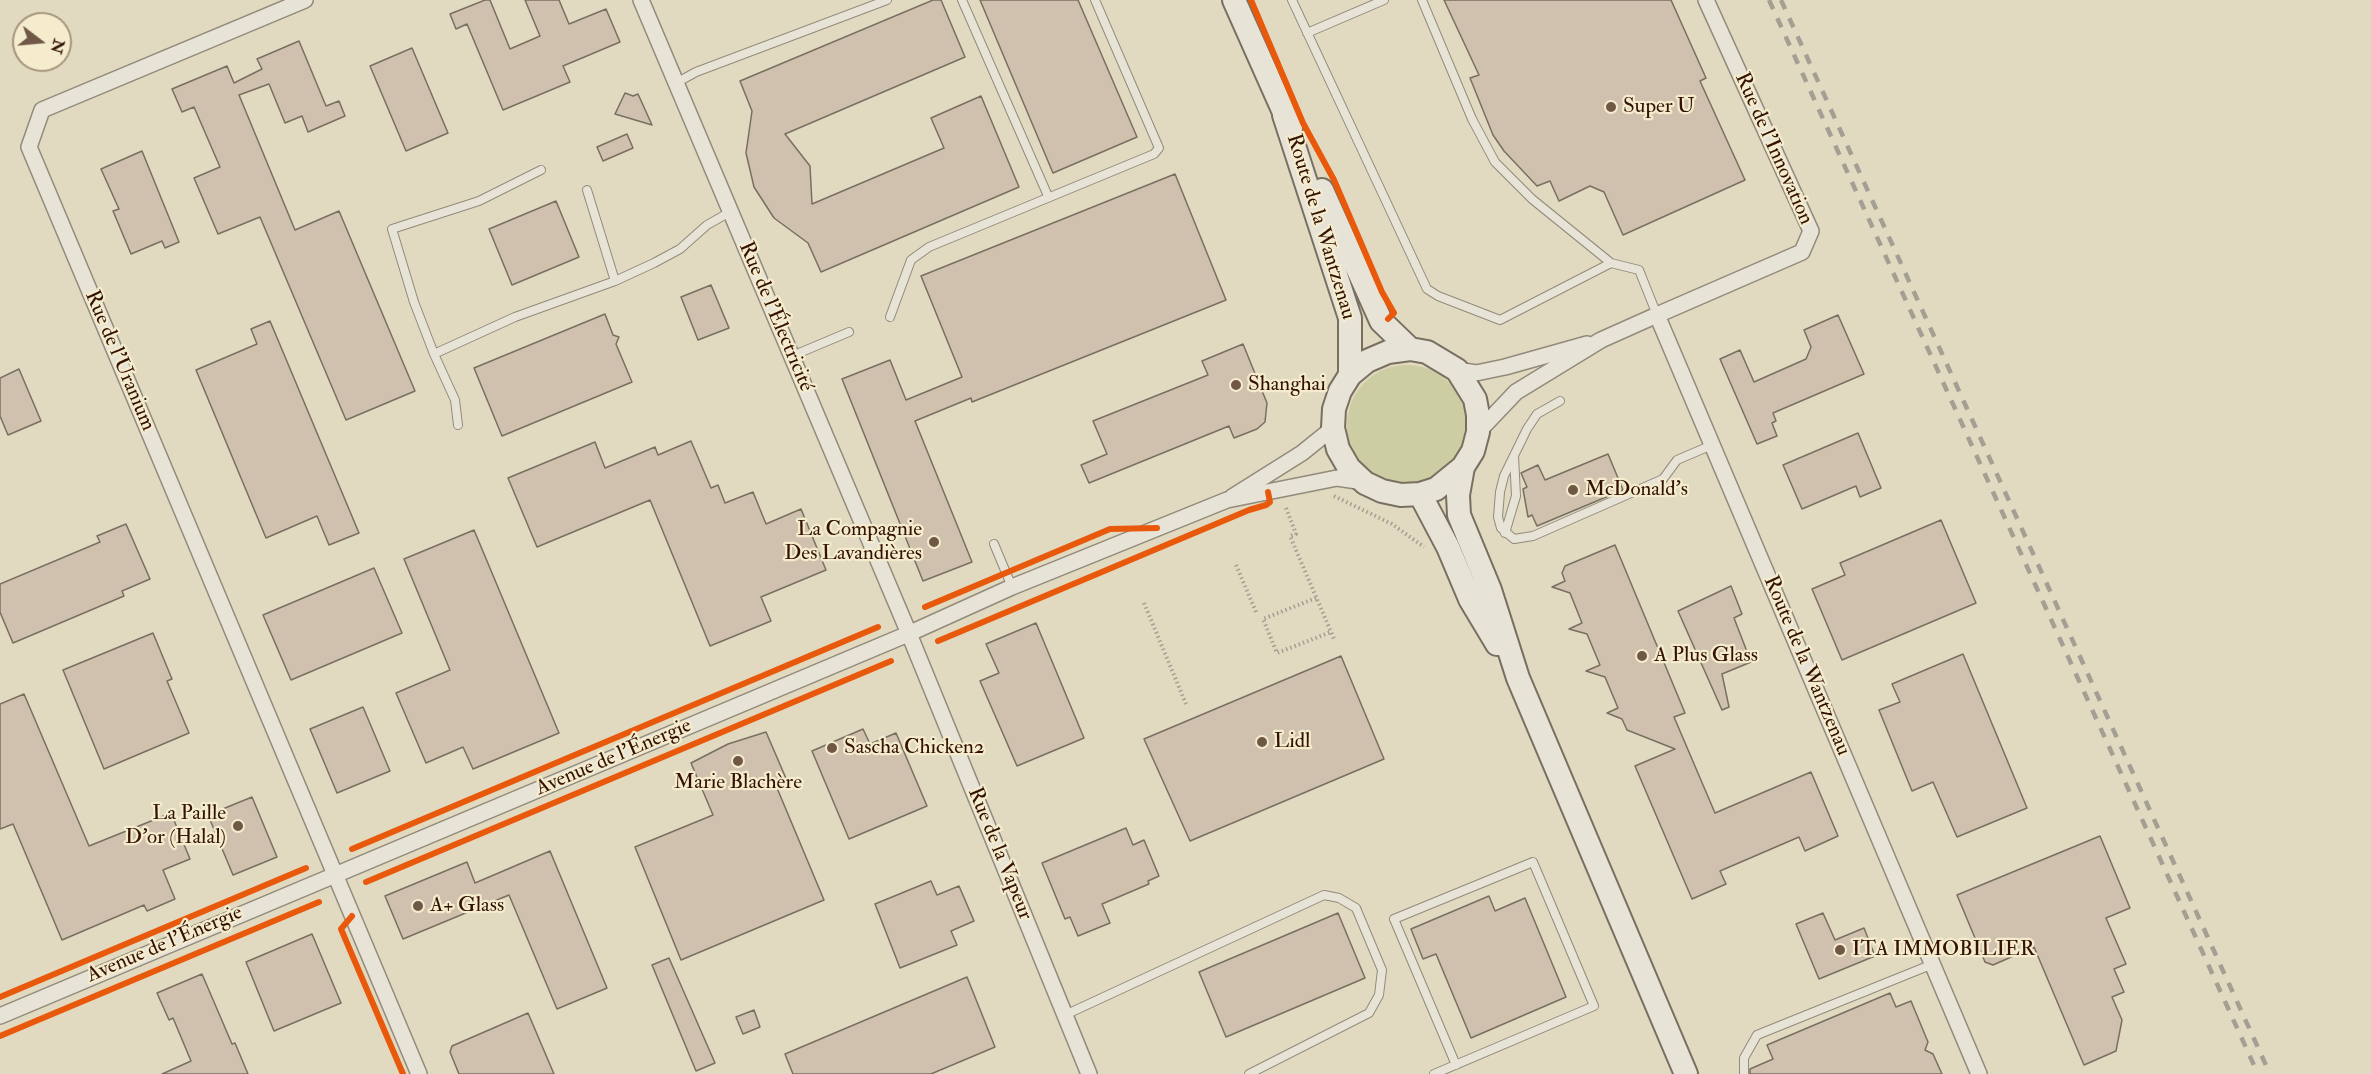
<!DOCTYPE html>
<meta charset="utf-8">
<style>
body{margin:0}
#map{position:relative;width:2371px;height:1074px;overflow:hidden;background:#e1dac1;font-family:"IM FELL Double Pica",serif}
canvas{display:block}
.north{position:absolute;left:12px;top:12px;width:60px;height:60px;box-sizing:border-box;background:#f5ecce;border:2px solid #a7957d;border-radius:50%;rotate:106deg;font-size:16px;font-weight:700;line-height:24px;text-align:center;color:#331204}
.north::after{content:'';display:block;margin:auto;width:21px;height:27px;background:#705846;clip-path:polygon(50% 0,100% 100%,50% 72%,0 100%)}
</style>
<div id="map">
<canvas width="2371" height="1074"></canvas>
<div class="north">N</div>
</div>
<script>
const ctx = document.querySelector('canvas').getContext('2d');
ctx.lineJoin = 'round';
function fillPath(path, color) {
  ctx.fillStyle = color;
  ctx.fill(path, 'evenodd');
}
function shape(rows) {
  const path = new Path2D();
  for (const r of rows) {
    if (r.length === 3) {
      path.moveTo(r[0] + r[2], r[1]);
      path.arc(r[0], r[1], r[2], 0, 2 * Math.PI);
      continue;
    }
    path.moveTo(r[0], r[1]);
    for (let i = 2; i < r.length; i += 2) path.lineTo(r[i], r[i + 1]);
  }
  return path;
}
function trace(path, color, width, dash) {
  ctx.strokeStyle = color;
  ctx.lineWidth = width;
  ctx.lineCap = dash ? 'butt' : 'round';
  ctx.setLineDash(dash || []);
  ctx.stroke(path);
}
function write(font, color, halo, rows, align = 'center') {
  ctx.font = font + ' "IM FELL Double Pica",serif';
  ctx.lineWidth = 4.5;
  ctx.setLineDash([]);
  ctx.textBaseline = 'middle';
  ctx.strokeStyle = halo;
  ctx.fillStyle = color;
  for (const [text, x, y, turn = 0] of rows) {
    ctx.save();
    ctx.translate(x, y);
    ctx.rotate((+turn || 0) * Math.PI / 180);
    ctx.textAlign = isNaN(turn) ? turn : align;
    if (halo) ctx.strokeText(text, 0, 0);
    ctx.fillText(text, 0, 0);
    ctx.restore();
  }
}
fillPath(shape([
 [1407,425,60]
]), '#cdcda3');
const building = shape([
 [485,0,490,0,510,49,540,36,525,0,559,0,569,24,606,9,620,42,563,66,570,82,503,110,467,24,456,29,450,14,485,0],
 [933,0,941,0,965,57,785,134,810,166,812,204,944,148,931,118,981,96,1019,187,821,272,808,243,774,218,754,187,746,153,752,111,740,81,933,0],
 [980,0,1078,0,1137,137,1053,173,980,0],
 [1444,0,1671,0,1706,78,1700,81,1745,180,1623,235,1604,192,1590,186,1559,201,1550,181,1537,186,1504,151,1493,135,1470,78,1479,75,1444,0],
 [299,41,326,106,339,101,345,116,308,132,302,116,285,123,269,84,239,95,295,230,339,211,415,391,346,420,260,217,218,234,194,178,220,167,194,107,182,112,172,89,227,66,234,83,262,69,257,59,299,41],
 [412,48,448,133,406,151,370,66,412,48],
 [625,93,633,96,638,94,652,125,615,114,625,93],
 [627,134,633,148,603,161,597,147,627,134],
 [142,151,179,242,165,248,162,241,131,254,113,211,119,209,101,169,142,151],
 [1175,174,1226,300,972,402,971,398,915,421,972,562,923,581,842,379,890,360,906,400,962,377,921,276,1175,174],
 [556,201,579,257,512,285,489,229,556,201],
 [711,285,729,328,698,340,681,297,711,285],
 [605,314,613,335,619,337,616,344,632,382,502,436,474,368,605,314],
 [1838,315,1864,374,1773,413,1776,421,1772,423,1777,436,1757,444,1720,359,1740,350,1754,382,1806,359,1811,347,1804,330,1838,315],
 [270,321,359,533,329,545,317,516,266,538,196,370,257,344,251,329,270,321],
 [1243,344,1267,403,1265,422,1257,429,1234,438,1229,426,1089,483,1081,465,1107,454,1093,421,1208,375,1202,361,1243,344],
 [19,369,41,421,8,435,0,416,0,378,19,369],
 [1858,433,1881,488,1860,497,1856,486,1802,509,1783,465,1858,433],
 [691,441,711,488,718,485,725,503,753,492,766,524,801,509,826,570,761,597,771,621,710,646,650,500,537,547,508,478,595,442,605,468,655,447,658,455,691,441],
 [1608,454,1623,490,1537,526,1532,515,1528,517,1523,489,1527,487,1521,473,1538,465,1545,480,1608,454],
 [1941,520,1976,603,1842,660,1812,589,1845,575,1840,563,1941,520],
 [126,524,150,579,122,591,124,596,13,643,0,612,0,584,100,542,97,536,126,524],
 [474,530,559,733,473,769,463,747,426,763,396,693,450,670,404,559,474,530],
 [1615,545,1685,713,1674,717,1715,813,1811,772,1838,836,1805,851,1799,837,1720,871,1726,884,1692,899,1635,766,1675,749,1627,730,1622,719,1607,713,1618,708,1605,677,1586,671,1600,665,1587,634,1569,629,1582,623,1570,593,1552,587,1565,581,1562,573,1565,566,1615,545],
 [374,568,402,633,291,680,263,615,374,568],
 [1731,586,1742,614,1734,618,1751,662,1722,674,1729,707,1722,710,1678,611,1731,586],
 [1036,623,1084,738,1017,766,980,681,999,673,986,644,1036,623],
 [153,633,172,679,167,681,189,733,104,769,63,670,153,633],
 [1963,654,2027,808,1957,837,1933,782,1912,791,1879,710,1900,702,1892,684,1963,654],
 [1341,656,1384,759,1190,841,1144,739,1341,656],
 [24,694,89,846,171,813,190,859,163,870,175,899,147,911,144,905,62,940,13,824,0,829,0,704,24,694],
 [363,707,390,771,337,793,310,729,363,707],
 [863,729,870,744,896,733,927,806,849,839,812,751,863,729],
 [766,732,788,783,777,788,824,900,681,960,635,847,713,815,691,763,728,744,766,732],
 [252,797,277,857,233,875,208,815,252,797],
 [1126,828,1133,845,1144,840,1159,876,1148,881,1149,884,1102,904,1110,923,1078,936,1070,917,1065,919,1042,863,1126,828],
 [2100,836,2130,908,2106,918,2126,964,2114,969,2124,992,2112,997,2122,1020,2116,1051,2084,1065,2034,947,1993,965,1985,962,1957,895,2100,836],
 [550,851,607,988,557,1009,509,895,403,939,385,896,467,862,475,883,550,851],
 [931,881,937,895,959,886,974,921,951,931,957,945,900,968,875,904,931,881],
 [1489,896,1495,911,1525,898,1566,997,1471,1038,1436,954,1423,959,1411,929,1489,896],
 [1338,913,1365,978,1226,1037,1199,972,1338,913],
 [1823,913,1835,940,1864,928,1875,956,1819,979,1796,924,1823,913],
 [312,934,341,1003,274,1031,246,962,312,934],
 [669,958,715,1063,696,1071,652,965,669,958],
 [202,974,232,1044,235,1043,248,1074,162,1074,191,1061,173,1018,169,1020,157,993,202,974],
 [967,977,995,1047,931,1074,793,1074,785,1054,967,977],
 [1890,993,1896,1007,1911,1001,1928,1042,1925,1050,1933,1054,1942,1074,1750,1074,1750,1069,1773,1059,1767,1045,1890,993],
 [754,1010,760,1027,743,1034,736,1017,754,1010],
 [528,1013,554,1074,459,1074,450,1052,452,1046,528,1013]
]);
fillPath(building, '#cfc1ae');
trace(building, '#796f61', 1.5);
const service = shape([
 [962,0,1048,196],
 [1292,0,1427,289,1438,296,1500,320,1611,263],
 [1422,0,1472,119,1495,162,1532,199,1611,263,1639,270,1657,315],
 [1307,33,1384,0],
 [676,83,696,72,887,0],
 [587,190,615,281],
 [890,317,911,260,929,247,1154,154,1159,148,1095,0],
 [434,354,414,302,392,229,479,201,541,170],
 [792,356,849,332],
 [1560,401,1537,414,1527,429,1504,476,1500,492,1498,517,1501,528,1514,539,1533,536,1663,479,1677,460,1712,445],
 [458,425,455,400,434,354,515,317,615,281,654,263,680,249,707,225,730,212],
 [1505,533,1516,496,1514,456],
 [994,544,1012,587],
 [1065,1015,1324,895,1339,898,1356,908,1382,970,1379,995,1369,1013,1249,1074],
 [1434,1074,1594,1006,1533,862,1394,919,1456,1065],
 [1744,1074,1744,1058,1757,1035,1933,964]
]);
const minor = shape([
 [305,0,42,110,29,147,419,1074],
 [641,0,905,624,1089,1074],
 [1657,315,1802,252,1811,231,1706,0],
 [1457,370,1476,373,1505,367,1587,344],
 [1478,432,1516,392,1601,340,1657,315,1979,1074],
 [1232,497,1302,453,1333,428],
 [0,1016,908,634,1012,587,1227,500,1337,478,1364,482]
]);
const secondary = shape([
 [1234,0,1291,128],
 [1284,115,1350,318,1350,375,1340,391,1334,409,1333,428,1338,449,1349,468,1365,483,1382,491,1401,495,1420,494,1436,489,1463,467,1473,451,1478,432,1478,415,1475,399,1457,370,1427,352,1410,349,1388,352,1367,361,1350,375],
 [1322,190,1381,321,1410,349],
 [1463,467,1458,495,1459,515,1490,590,1518,678,1686,1074],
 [1420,494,1448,547,1470,599,1497,644]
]);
trace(service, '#928a7a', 10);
trace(minor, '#928a7a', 18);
trace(secondary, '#796f61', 26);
trace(shape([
 [1334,496,1392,524,1424,547],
 [1286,508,1296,534,1290,536,1334,639],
 [1236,565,1256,612],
 [1316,598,1263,619,1277,653,1331,632],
 [1144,603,1186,704]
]), '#a49e93', 4, [1.5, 3]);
trace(service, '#e7e3d7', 8);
trace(minor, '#e7e3d7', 15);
trace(secondary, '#e7e3d7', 22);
trace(shape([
 [1769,0,2258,1074],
 [1781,0,2270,1074]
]), '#a49e93', 4.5, [10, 10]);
trace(shape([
 [1251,0,1303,123,1334,180,1382,292,1394,313,1388,319],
 [925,607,1110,529,1157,528],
 [938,641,1249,510,1266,505,1270,502,1268,492],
 [352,849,878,627],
 [366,882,891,661],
 [352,916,341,929,403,1074],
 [0,997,306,868],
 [0,1036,319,902]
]), '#e8590c', 6);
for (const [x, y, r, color] of [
 [1611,107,6,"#705846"],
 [1236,385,6,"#705846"],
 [1573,490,6,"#705846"],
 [934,542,6,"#705846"],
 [1642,656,6,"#705846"],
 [1262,742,6,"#705846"],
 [832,748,6,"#705846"],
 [738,761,6,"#705846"],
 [238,826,6,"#705846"],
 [418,906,6,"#705846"],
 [1840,950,6,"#705846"]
]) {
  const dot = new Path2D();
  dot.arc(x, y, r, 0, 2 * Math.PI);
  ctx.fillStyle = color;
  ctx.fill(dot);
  trace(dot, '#f5ecce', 2);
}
write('21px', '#331204', '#f5ecce', [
 ["Super U",1623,107],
 ["Shanghai",1248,385],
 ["McDonald's",1585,490],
 ["La Compagnie",922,530,"right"],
 ["Des Lavandières",922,554,"right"],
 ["A Plus Glass",1654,656],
 ["Lidl",1274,742],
 ["Sascha Chicken2",844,748],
 ["Marie Blachère",738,783,"center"],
 ["La Paille",226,814,"right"],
 ["D'or (Halal)",226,838,"right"],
 ["A+ Glass",430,906],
 ["ITA IMMOBILIER",1852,950]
], 'left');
write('21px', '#331204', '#f5ecce', [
 ["Rue de l'Innovation",1773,149,66],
 ["Route de la Wantzenau",1320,227,73],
 ["Rue de l'Électricité",775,317,67],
 ["Rue de l'Uranium",119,361,67],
 ["Route de la Wantzenau",1806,666,67],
 ["Avenue de l'Énergie",614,758,-23],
 ["Rue de la Vapeur",999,854,68],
 ["Avenue de l'Énergie",165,945,-23]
]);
</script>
